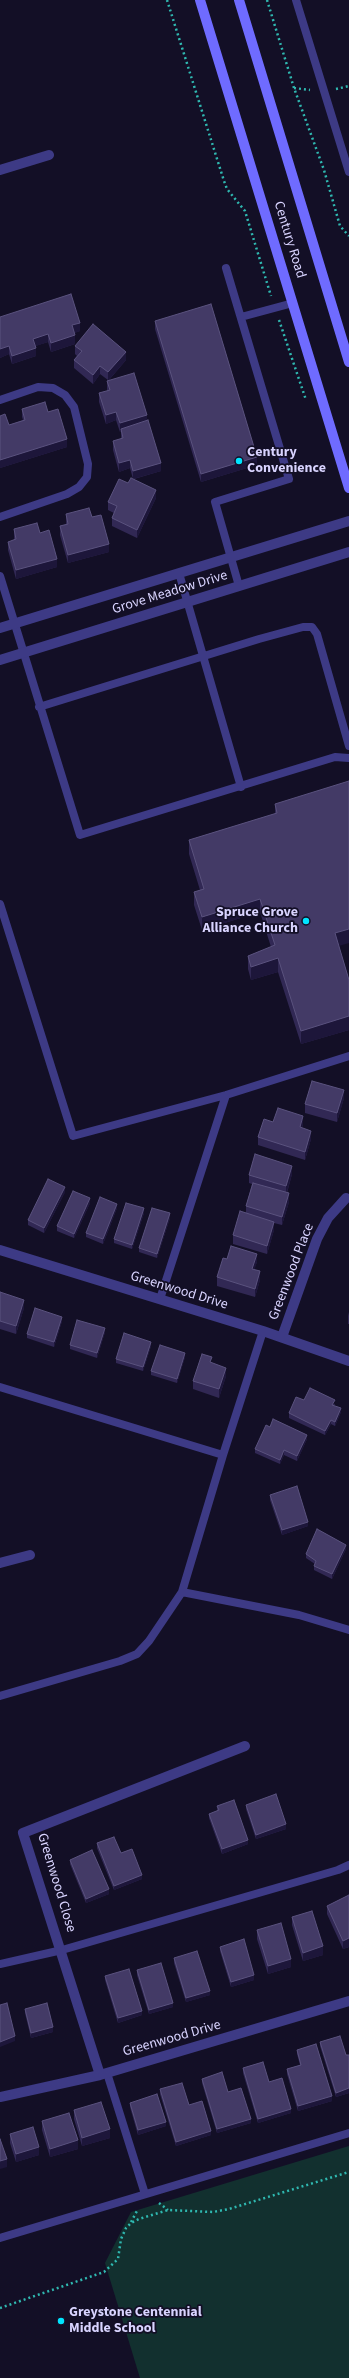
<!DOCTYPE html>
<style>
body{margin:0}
canvas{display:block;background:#130f26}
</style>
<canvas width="349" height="2378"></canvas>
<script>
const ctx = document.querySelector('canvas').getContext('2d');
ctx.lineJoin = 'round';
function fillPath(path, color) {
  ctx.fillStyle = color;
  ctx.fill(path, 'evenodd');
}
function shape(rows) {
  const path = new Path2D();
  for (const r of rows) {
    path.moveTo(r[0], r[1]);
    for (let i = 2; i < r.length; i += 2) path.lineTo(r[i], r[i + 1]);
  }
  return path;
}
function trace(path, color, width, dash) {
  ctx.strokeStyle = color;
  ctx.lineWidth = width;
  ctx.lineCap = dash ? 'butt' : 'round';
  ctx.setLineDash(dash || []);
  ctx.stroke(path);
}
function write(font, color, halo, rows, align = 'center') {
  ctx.font = font + ' "Source Sans 3",sans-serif';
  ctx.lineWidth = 3.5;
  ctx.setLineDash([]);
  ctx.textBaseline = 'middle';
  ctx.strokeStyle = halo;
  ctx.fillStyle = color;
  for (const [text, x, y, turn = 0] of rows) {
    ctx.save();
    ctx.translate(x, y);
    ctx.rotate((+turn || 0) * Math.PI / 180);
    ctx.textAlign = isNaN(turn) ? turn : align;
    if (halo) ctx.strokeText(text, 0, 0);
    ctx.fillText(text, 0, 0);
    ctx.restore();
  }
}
fillPath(shape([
 [349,2146,349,2378,140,2378,105,2263,131,2212]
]), '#12302f');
trace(shape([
 [167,0,224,181,227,189,245,211,271,296],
 [267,0,294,88,324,170,340,226,349,236],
 [294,88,310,90],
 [336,89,349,86],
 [279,320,306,400],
 [159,2203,168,2210],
 [131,2222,137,2211],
 [0,2308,104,2272,118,2259,121,2239,126,2228,131,2223,139,2219,168,2210,213,2212,229,2209,349,2172]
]), '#2fb8b0', 2.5, [2, 3]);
trace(shape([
 [296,0,349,172],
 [226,268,289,479,215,502,239,586],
 [241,317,293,303],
 [0,400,38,387,53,388,65,395,74,407,88,464,87,477,79,487,67,494,0,517],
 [179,573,241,787],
 [0,576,80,835,335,757,349,758],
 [39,707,259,639,303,627,312,627,317,634,349,746],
 [0,904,73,1136,226,1095,349,1056],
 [160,1299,226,1095],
 [0,1387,223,1455],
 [182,1592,299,1615,349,1630],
 [0,1696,120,1661,137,1654,149,1641,182,1592,223,1455,263,1331],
 [0,1964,62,1950,338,1870,349,1865],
 [107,2073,145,2194],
 [0,2238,349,2133]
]), '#3d3a85', 8);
trace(shape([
 [0,170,49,155],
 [0,1250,263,1331,349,1361],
 [282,1337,317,1239,328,1218,346,1198],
 [0,1563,30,1555],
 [100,2075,23,1833,245,1746],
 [0,2097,100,2075,349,2001]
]), '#3d3a85', 10);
trace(shape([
 [0,628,349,521],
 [0,660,349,552]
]), '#3d3a85', 10);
trace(shape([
 [200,0,349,488],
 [239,0,349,362]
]), '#6f6bff', 10);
fillPath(shape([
 [0,317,80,331,74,333,75,344,51,352,48,342,35,346,36,356,12,364,9,354,0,358],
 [155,321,257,465,201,482,155,329],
 [75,346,126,360,109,380,147,420,161,471,134,479,156,498,137,538,112,526,112,518,114,513,108,510,108,502,133,479,130,468,119,472,113,450,113,441,121,439,121,431,120,432,116,420,106,424,99,402,99,393,107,391,107,381,108,380,100,374,93,384,74,368,74,360,77,356,75,354],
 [22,409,48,412,67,447,0,468,0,416,9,425,23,420,22,417],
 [66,514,92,517,109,552,68,563,60,535,60,526,66,525],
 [14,529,57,567,16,579,8,550,8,542,14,540],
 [275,804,339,946,349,980,349,1030,301,1044,278,972,251,980,248,969,248,956,271,947,260,912,202,930,194,905,194,892,200,890,189,854,189,840,275,814],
 [344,1098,337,1122,305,1113,305,1104],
 [273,1122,303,1124,302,1128,311,1139,305,1160,258,1145,258,1137],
 [292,1174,287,1193,289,1202,282,1225,274,1223,274,1230,267,1254,233,1244,233,1235,246,1213,246,1206,252,1184,249,1183,249,1175],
 [65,1192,44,1233,28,1225,28,1220],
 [90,1203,74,1238,57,1231,57,1226],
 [117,1208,103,1244,86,1237,86,1233],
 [144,1213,132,1249,114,1243,114,1239],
 [170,1218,157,1258,139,1252,139,1248],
 [227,1259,257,1262,254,1269,260,1280,255,1297,217,1286,217,1277],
 [0,1292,24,1308,16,1334,0,1329],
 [349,1312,349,1324,348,1324,348,1316],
 [62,1321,54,1347,27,1338,27,1334],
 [105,1332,97,1358,70,1349,70,1345],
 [151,1346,143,1371,116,1363,116,1359],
 [185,1357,177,1383,151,1375,151,1371],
 [226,1376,219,1398,193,1389,193,1381],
 [304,1400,335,1404,334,1406,341,1412,335,1426,331,1424,325,1435,289,1418,289,1413],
 [307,1439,297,1461,284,1455,280,1464,255,1453,255,1449],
 [270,1495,308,1526,282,1535,270,1500],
 [346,1549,332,1579,314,1570,314,1566,315,1564,306,1558,306,1554],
 [246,1805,286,1829,256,1839,246,1809],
 [217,1806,248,1844,222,1854,209,1818,209,1814,217,1811],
 [97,1843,121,1853,142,1879,114,1890,97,1848],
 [70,1860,109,1894,86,1903,70,1864],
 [349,1895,349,1947,343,1949,327,1914,327,1906],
 [292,1917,323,1955,303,1961,292,1925],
 [257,1930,291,1967,268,1974,257,1939],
 [220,1947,254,1980,231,1987,220,1951],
 [174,1958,210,1995,186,2002,174,1963],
 [137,1970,173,2007,149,2014,137,1975],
 [105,1976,142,2015,118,2023,105,1980],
 [25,2009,53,2032,31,2038,25,2013],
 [320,2042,346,2055,349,2055,349,2093,336,2097,320,2046],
 [297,2050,332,2101,298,2111,287,2074,287,2069,300,2065,297,2054],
 [243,2068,269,2082,291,2113,258,2123,243,2073],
 [202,2079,228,2092,251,2123,217,2133,202,2083],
 [160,2089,189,2105,211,2135,176,2146,160,2094],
 [130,2103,166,2126,138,2135,130,2107],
 [74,2110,110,2138,82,2146,74,2119],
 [42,2121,78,2149,50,2157,42,2130],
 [10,2134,39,2155,16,2162,10,2143]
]), '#312854');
fillPath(shape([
 [80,323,80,331,72,334,72,325],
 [48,334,48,342,33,347,33,339],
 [75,335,75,344,51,352,51,343],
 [9,346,9,354,0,358,0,349],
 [36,348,36,356,12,364,12,356],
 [126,352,126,360,108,381,108,372],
 [100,366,100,374,93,384,93,375],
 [116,412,116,420,106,424,106,415],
 [147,415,147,423,121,429,121,431,120,432,120,423],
 [67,439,67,447,0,468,0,460],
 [257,457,257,465,201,482,201,474],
 [130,460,130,468,119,472,119,463],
 [161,463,161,471,133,479,133,471],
 [156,490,156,498,137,538,137,530],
 [109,544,109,552,68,563,68,555],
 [57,559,57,567,16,579,16,570],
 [260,899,260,912,202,930,202,917],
 [349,929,349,943,335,947,335,933],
 [278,958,278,972,251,980,251,967],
 [349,1016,349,1030,301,1044,301,1031],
 [344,1090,344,1098,337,1122,337,1113],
 [303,1116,303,1124,300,1136,300,1127],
 [311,1131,311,1139,305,1160,305,1152],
 [292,1166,292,1174,286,1195,286,1186],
 [65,1187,65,1192,44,1233,44,1228],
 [289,1193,289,1202,282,1225,282,1217],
 [90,1198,90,1203,74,1238,74,1234],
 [117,1204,117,1208,103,1244,103,1239],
 [144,1208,144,1213,132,1249,132,1245],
 [170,1213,170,1218,157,1258,157,1254],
 [274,1222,274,1230,267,1254,267,1246],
 [257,1254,257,1262,252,1277,252,1269],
 [260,1271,260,1280,255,1297,255,1289],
 [24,1300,24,1308,16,1334,16,1326],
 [62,1317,62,1321,54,1347,54,1342],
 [105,1328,105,1332,97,1358,97,1353],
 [151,1342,151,1346,143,1371,143,1367],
 [185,1353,185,1357,177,1383,177,1379],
 [226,1368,226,1376,219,1398,219,1389],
 [341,1408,341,1412,335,1426,335,1422],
 [331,1420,331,1424,325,1435,325,1431],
 [307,1435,307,1439,297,1461,297,1456],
 [284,1450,284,1455,280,1464,280,1460],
 [308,1522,308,1526,282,1535,282,1530],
 [346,1545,346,1549,332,1579,332,1574],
 [286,1824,286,1829,256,1839,256,1835],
 [248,1840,248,1844,222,1854,222,1849],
 [142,1875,142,1879,114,1890,114,1886],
 [109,1889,109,1894,86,1903,86,1899],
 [349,1938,349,1947,343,1949,343,1941],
 [323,1946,323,1955,303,1961,303,1953],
 [291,1959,291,1967,268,1974,268,1966],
 [254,1975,254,1980,231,1987,231,1982],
 [210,1991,210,1995,186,2002,186,1998],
 [173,2003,173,2007,149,2014,149,2010],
 [142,2011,142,2015,118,2023,118,2018],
 [53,2027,53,2032,31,2038,31,2033],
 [15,2036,15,2041,0,2047,0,2042],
 [349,2088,349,2093,336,2097,336,2093],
 [332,2096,332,2101,298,2111,298,2106],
 [291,2109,291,2113,258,2123,258,2119],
 [251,2119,251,2123,217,2133,217,2129],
 [166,2122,166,2126,138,2135,138,2130],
 [110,2129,110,2138,82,2146,82,2138],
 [211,2131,211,2135,176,2146,176,2142],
 [78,2140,78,2149,50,2157,50,2149],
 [39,2147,39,2155,16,2162,16,2154],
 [7,2159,7,2167,0,2169,0,2161]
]), '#1d163a');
const building = shape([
 [71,294,80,323,72,325,75,335,51,343,48,334,33,339,36,348,12,356,9,346,0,349,0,317,71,294],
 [211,304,257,457,201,474,155,321,211,304],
 [93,324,126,352,108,372,100,366,93,375,74,360,82,351,75,346,93,324],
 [134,373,147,415,120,423,116,412,106,415,99,393,110,390,107,381,134,373],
 [45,402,48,412,58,409,67,439,0,460,0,416,5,414,9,425,25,420,22,409,45,402],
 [148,420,161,463,133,471,130,460,119,463,113,441,123,438,121,429,148,420],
 [131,478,156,490,137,530,112,518,117,506,108,502,119,479,128,483,131,478],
 [89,508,92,517,101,515,109,544,68,555,60,526,68,524,66,514,89,508],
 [37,523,40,533,49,530,57,559,16,570,8,542,16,539,14,529,37,523],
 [349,781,349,929,335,933,349,980,349,1016,301,1031,278,958,251,967,248,956,275,945,260,899,202,917,194,892,204,889,189,840,277,813,275,804,349,781],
 [312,1081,344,1090,337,1113,305,1104,312,1081],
 [278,1108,303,1116,300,1127,311,1131,305,1152,258,1137,264,1119,273,1122,278,1108],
 [255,1154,292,1166,286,1186,249,1175,255,1154],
 [48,1179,65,1187,44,1228,28,1220,48,1179],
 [253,1183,289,1193,282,1217,246,1206,253,1183],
 [73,1191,90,1198,74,1234,57,1226,73,1191],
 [100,1197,117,1204,103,1239,86,1233,100,1197],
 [126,1203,144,1208,132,1245,114,1239,126,1203],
 [152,1208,170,1213,157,1254,139,1248,152,1208],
 [240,1211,274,1222,267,1246,233,1235,240,1211],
 [231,1246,257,1254,252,1269,260,1271,255,1289,217,1277,223,1258,227,1259,231,1246],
 [0,1292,24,1300,16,1326,0,1321,0,1292],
 [35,1308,62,1317,54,1342,27,1334,35,1308],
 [77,1320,105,1328,97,1353,70,1345,77,1320],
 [124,1333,151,1342,143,1367,116,1359,124,1333],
 [160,1345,185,1353,177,1379,151,1371,160,1345],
 [202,1354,212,1357,210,1362,226,1368,219,1389,193,1381,202,1354],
 [310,1388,335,1400,332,1405,341,1408,335,1422,331,1420,325,1431,289,1413,296,1397,304,1400,310,1388],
 [273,1419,307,1435,297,1456,284,1450,280,1460,255,1449,266,1425,270,1427,273,1419],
 [297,1486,308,1522,282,1530,270,1495,297,1486],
 [317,1529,346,1545,332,1574,314,1566,316,1561,306,1554,317,1529],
 [276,1794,286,1824,256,1835,246,1805,276,1794],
 [234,1800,248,1840,222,1849,209,1814,219,1810,217,1806,234,1800],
 [114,1837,121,1853,132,1849,142,1875,114,1886,97,1843,114,1837],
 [92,1850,109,1889,86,1899,70,1860,92,1850],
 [349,1895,349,1938,343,1941,327,1906,349,1895],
 [312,1911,323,1946,303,1953,292,1917,312,1911],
 [281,1923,291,1959,268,1966,257,1930,281,1923],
 [244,1939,254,1975,231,1982,220,1947,244,1939],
 [197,1951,210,1991,186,1998,174,1958,197,1951],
 [161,1963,173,2003,149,2010,137,1970,161,1963],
 [129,1969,142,2011,118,2018,105,1976,129,1969],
 [7,2003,15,2036,0,2042,0,2005,7,2003],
 [47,2003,53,2027,31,2033,25,2009,47,2003],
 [340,2036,346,2055,349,2055,349,2088,336,2093,320,2042,340,2036],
 [316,2044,332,2096,298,2106,287,2069,301,2065,297,2050,316,2044],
 [263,2062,269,2082,282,2078,291,2109,258,2119,243,2068,263,2062],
 [222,2072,228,2092,241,2088,251,2119,217,2129,202,2079,222,2072],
 [182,2083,189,2105,202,2101,211,2131,176,2142,160,2089,182,2083],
 [157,2094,166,2122,138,2130,130,2103,157,2094],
 [101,2102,110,2129,82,2138,74,2110,101,2102],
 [69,2113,78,2140,50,2149,42,2121,69,2113],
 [33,2127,39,2147,16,2154,10,2134,33,2127],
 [0,2139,7,2159,0,2161,0,2139]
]);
fillPath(building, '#433a66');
trace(building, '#5a527e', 1);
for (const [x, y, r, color] of [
 [239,461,4,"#00e5ff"],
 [306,921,4,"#00e5ff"],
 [61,2321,4,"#00e5ff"]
]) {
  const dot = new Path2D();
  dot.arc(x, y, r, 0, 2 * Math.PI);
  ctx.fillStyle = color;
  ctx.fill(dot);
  trace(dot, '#130f26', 1.5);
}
write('14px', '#d9d4ff', '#130f26', [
 ["Century Road",289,240,73],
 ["Grove Meadow Drive",170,593,-17],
 ["Greenwood Place",292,1272,-69],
 ["Greenwood Drive",179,1291,17],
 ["Greenwood Close",56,1883,73],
 ["Greenwood Drive",172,2039,-16]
]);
write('bold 14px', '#d9d4ff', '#130f26', [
 ["Century",247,453],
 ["Convenience",247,469],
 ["Spruce Grove",298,913,"right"],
 ["Alliance Church",298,929,"right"],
 ["Greystone Centennial",69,2313],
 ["Middle School",69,2329]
], 'left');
</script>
